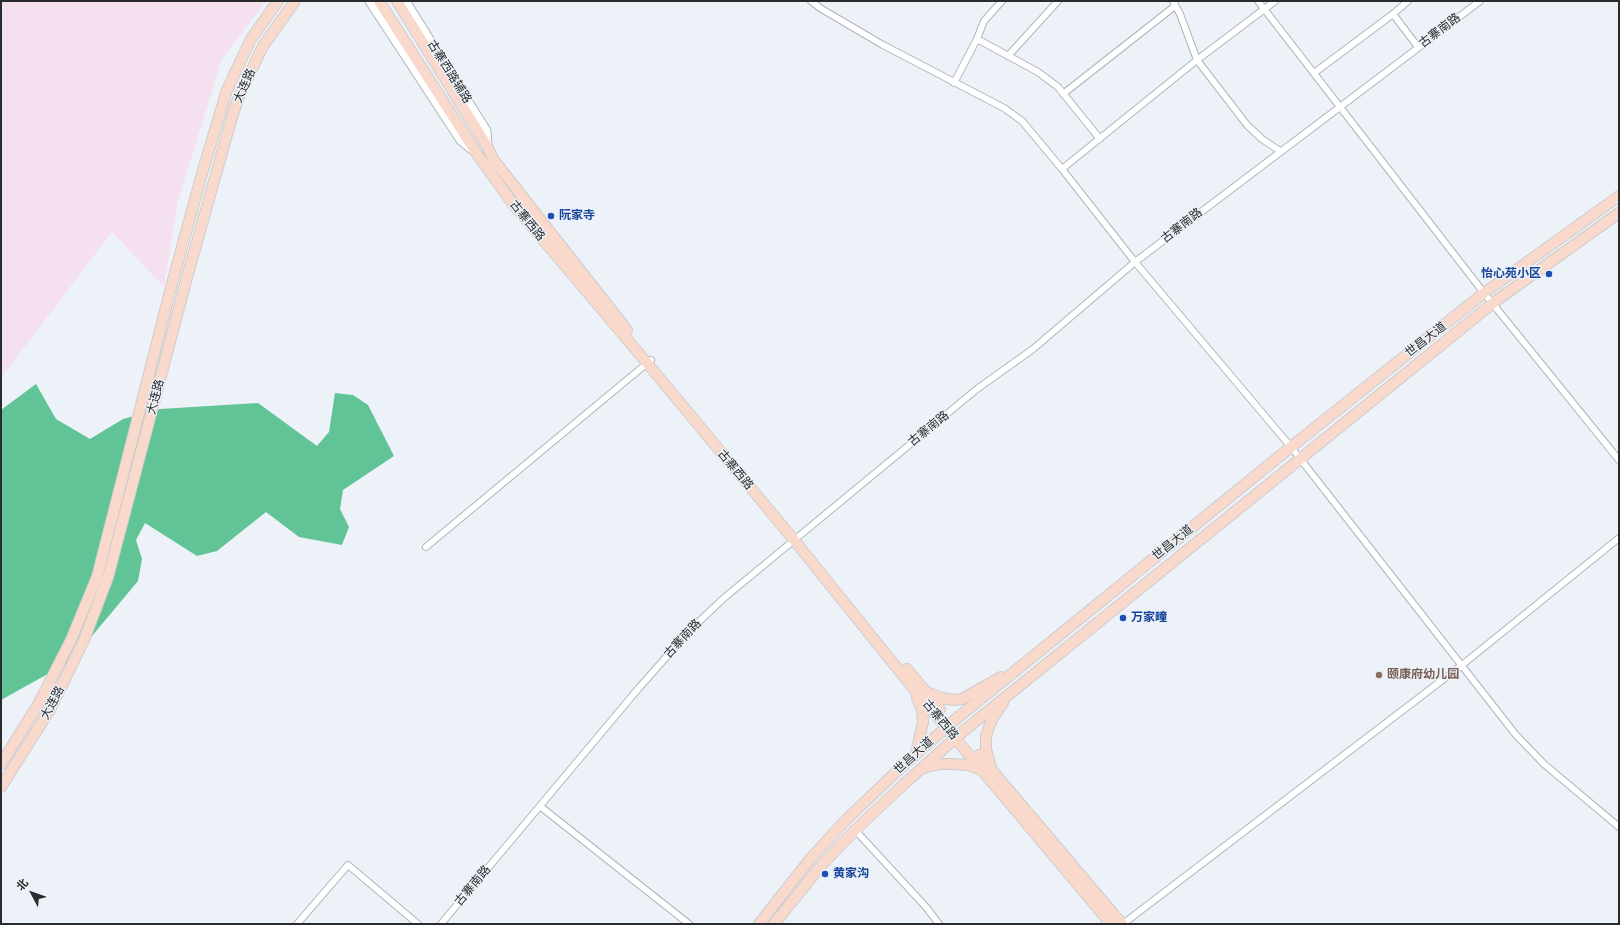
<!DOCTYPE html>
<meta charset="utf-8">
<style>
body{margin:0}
#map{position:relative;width:1620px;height:925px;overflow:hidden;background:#ecf2f8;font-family:Signika,"Noto Sans SC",sans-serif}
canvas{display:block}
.frame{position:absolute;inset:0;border:2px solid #292c2e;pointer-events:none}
.north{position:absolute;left:12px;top:873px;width:40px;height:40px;-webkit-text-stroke:3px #ecf2f8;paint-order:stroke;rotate:311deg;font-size:11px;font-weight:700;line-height:16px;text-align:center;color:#292c2e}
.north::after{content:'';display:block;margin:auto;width:14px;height:18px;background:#292c2e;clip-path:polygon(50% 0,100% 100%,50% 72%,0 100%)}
</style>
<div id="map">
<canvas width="1620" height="925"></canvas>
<div class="frame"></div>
<div class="north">北</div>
</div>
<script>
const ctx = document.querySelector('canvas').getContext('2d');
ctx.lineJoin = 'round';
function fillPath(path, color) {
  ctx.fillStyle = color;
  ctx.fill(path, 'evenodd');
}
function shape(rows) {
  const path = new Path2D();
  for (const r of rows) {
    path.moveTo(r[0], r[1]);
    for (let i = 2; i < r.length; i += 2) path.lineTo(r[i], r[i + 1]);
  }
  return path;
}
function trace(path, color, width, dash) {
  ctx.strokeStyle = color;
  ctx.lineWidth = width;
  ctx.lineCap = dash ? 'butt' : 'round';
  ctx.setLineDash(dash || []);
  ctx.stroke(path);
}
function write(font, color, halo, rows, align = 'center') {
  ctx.font = font + ' Signika,"Noto Sans SC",sans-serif';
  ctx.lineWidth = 3;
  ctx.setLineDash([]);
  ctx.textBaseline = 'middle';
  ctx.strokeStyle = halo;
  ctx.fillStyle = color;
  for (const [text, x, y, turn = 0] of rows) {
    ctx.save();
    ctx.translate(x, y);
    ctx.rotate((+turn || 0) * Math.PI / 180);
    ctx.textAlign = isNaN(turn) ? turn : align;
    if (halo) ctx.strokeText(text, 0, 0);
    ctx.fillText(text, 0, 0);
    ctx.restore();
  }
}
fillPath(shape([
 [1,1,266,1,222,59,178,201,164,287,112,232,1,378]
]), '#f5e0f0');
fillPath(shape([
 [36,384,56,419,90,439,123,419,160,409,258,403,317,446,329,432,335,393,353,395,368,405,394,456,343,490,340,509,349,527,342,545,299,537,266,512,217,551,197,556,145,523,136,540,142,559,138,581,71,661,1,700,1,410]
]), '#61c497');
const minor = shape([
 [811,1,820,8,883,45,1004,108,1022,121,1062,169,1135,262,1291,447,1516,735,1544,764,1619,827],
 [1173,1,1180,14,1197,60,1247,125,1262,139,1280,151],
 [1258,1,1484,293,1619,460],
 [1393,14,1418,47],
 [977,39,1038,72,1058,87,1100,139],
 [1008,56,1058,1],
 [1314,73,1393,14,1408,1],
 [954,83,977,39,984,21,1002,1],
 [1063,94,1175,6],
 [1062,169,1197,60,1275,1],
 [426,547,651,360],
 [541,807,689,924],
 [855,830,926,907,939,924],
 [297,924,348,865,418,924],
 [441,924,638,689,691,629,724,598,977,389,1033,349,1135,262,1480,1],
 [1123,924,1462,665,1619,538]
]);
const secondary = shape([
 [370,1,461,140,472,149],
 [405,1,486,131,487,146]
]);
const primary = shape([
 [379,1,477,154,513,204,647,363,794,540,913,688,1111,924],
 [397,1,487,146,493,159,627,330],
 [907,669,940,709],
 [926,692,942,698,953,700,962,699,1001,677],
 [916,754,923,722,922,709,917,698],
 [979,755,1122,924],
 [1,764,39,703,71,640,97,577,173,280,203,170,227,90,251,39,278,1],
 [923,768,940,764,953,764,968,765,982,770],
 [991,768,986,749,986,736,991,721,1003,703],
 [1,787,51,708,84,640,108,577,186,281,232,117,239,96,263,46,295,1],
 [759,924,811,858,846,820,895,773,951,723,1291,447,1484,293,1619,196],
 [774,924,820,867,855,830,904,784,960,734,1493,303,1619,213]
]);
trace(minor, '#b0b5bb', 8);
trace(secondary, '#b0b5bb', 11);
trace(primary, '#cccccd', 12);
trace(minor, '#fff', 6);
trace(secondary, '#fff', 9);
trace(primary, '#fad9cd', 10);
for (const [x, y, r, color] of [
 [551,216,4,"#1a4fb4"],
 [1549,274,4,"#1a4fb4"],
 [1123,618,4,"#1a4fb4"],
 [1379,675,4,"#8d6e63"],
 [825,874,4,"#1a4fb4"]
]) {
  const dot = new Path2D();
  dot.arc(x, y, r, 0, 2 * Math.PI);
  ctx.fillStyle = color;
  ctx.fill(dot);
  trace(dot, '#ecf2f8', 1.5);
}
write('12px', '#292c2e', '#ecf2f8', [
 ["古寨南路",1440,31,-37],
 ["古寨西路辅路",449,72,58],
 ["大连路",245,86,-66],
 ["古寨西路",527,221,51],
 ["古寨南路",1182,226,-38],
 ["世昌大道",1426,340,-38],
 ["大连路",156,397,-75],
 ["古寨南路",929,429,-39],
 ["古寨西路",735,470,50],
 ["世昌大道",1173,543,-39],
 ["古寨南路",683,639,-47],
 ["大连路",53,703,-62],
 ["古寨西路",940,720,50],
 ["世昌大道",914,756,-42],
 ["古寨南路",473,886,-50]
]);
write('bold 12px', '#164399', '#ecf2f8', [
 ["阮家寺",559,216],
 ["怡心苑小区",1541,274,"right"],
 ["万家疃",1131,618],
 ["黄家沟",833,874]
], 'left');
write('bold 12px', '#785e54', '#ecf2f8', [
 ["颐康府幼儿园",1387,675]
], 'left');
</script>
